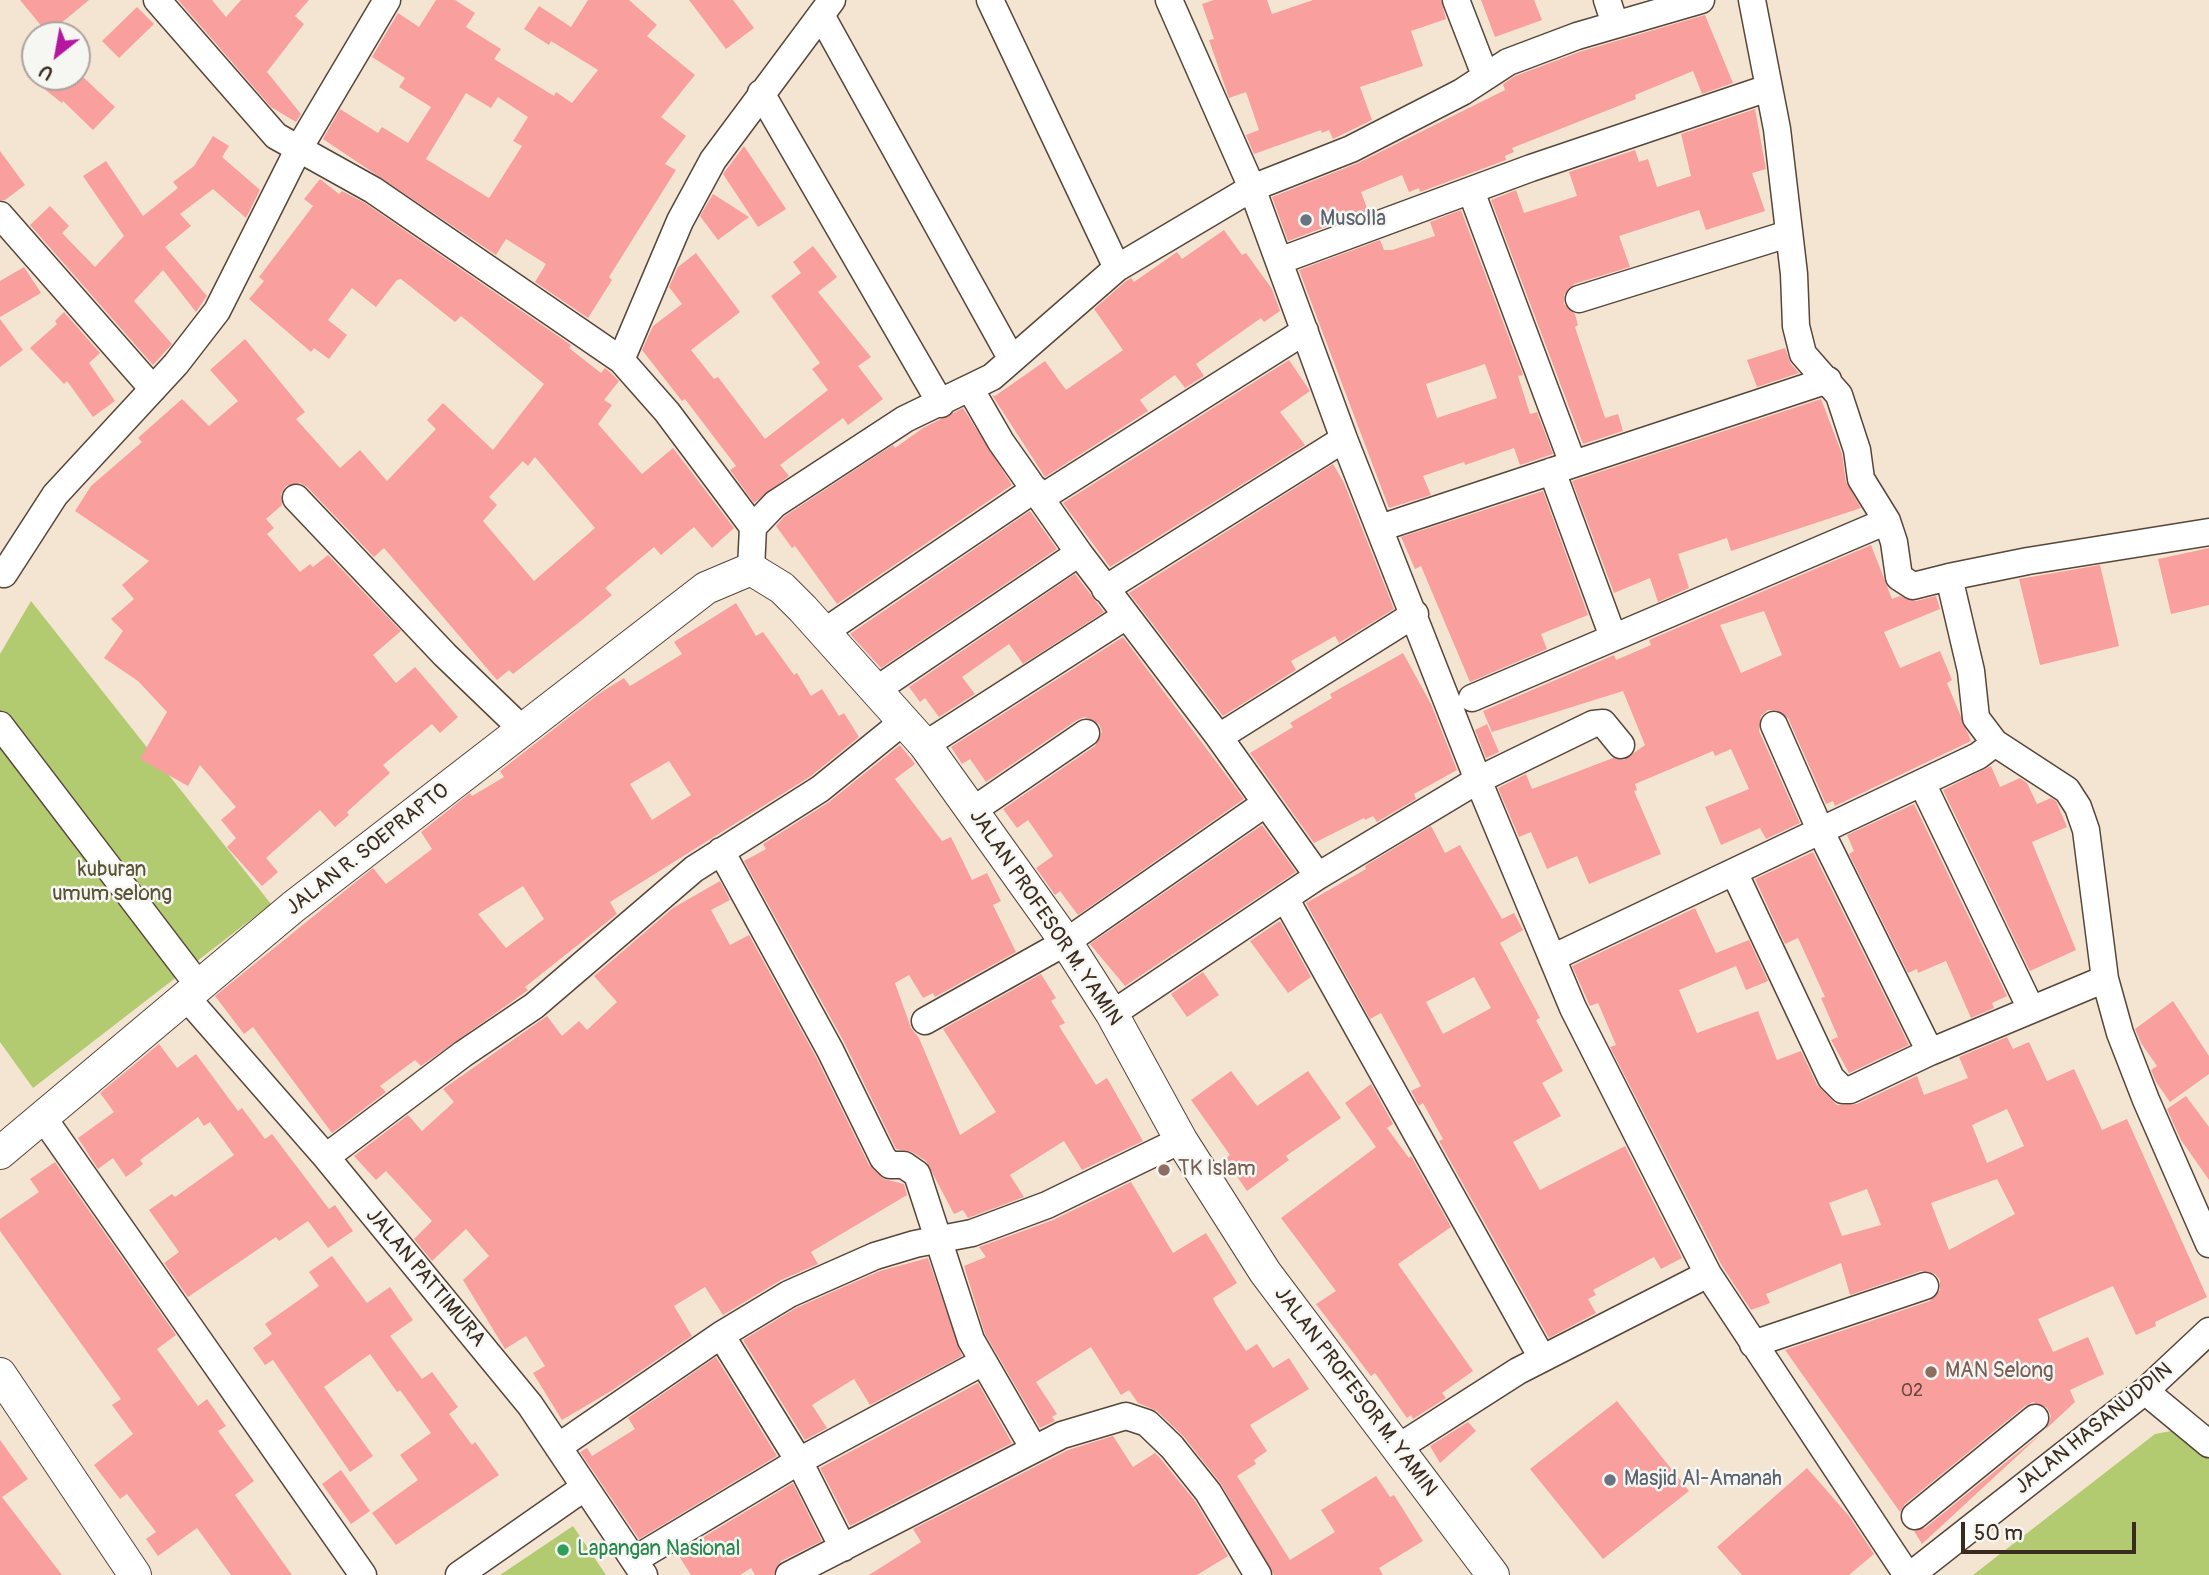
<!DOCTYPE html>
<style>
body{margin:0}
#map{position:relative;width:2209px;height:1575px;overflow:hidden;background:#f4e5d2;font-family:Pangolin,sans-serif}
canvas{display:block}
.north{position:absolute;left:21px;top:21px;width:70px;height:70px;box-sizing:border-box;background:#f6f6f2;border:2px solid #aba49d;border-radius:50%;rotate:211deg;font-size:19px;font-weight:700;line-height:28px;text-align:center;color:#3b2a1e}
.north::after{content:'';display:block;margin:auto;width:24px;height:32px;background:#b5179e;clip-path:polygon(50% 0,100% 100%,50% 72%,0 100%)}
.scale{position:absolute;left:1961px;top:1522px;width:175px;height:32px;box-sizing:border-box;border:4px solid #3b2a1e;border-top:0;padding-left:9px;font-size:21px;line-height:24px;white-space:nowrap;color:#3b2a1e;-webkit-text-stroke:5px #f6f6f2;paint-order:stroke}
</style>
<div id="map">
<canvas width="2209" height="1575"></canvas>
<div class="north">U</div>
<div class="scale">50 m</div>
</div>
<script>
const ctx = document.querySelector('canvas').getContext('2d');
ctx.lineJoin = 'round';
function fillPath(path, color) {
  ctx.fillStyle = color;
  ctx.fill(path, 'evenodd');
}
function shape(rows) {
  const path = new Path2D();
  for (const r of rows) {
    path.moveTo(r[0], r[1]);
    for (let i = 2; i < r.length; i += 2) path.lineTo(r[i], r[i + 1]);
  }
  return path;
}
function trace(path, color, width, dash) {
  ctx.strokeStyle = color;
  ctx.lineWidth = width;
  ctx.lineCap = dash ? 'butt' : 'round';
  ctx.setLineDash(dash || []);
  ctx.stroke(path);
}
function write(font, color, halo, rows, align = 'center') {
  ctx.font = font + ' Pangolin,sans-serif';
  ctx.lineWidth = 5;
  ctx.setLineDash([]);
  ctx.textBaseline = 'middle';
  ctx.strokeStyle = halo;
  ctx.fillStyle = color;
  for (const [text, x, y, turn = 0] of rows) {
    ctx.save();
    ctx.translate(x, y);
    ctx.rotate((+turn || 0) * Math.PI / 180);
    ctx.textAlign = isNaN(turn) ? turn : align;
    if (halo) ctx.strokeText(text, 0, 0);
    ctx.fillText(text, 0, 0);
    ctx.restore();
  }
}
fillPath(shape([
 [31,601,271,904,33,1088,0,1042,0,654],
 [2209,1424,2209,1575,1973,1575,2155,1434],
 [573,1526,606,1575,500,1575]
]), '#b2cb71');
fillPath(shape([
 [20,0,89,0,48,34],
 [178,0,212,0,226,17,241,0,309,0,295,16,304,24,267,72,301,114,296,122,271,107],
 [436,0,455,0,475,13,466,27,501,49,494,59,554,96,556,92,572,103,598,70,551,41,549,45,524,29,539,6,571,27,588,0,629,0,657,25,647,36,695,75,661,117,686,136,665,164,676,170,609,277,612,280,588,318,535,282,546,264,506,239,496,255,323,139,340,109,378,133,382,127,408,143,431,107,399,87,405,78,372,57,398,13,419,27],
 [466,93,491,108,498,97,528,117,513,141,522,146,489,198,426,159],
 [689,0,733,0,754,28,726,49],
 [1214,0,1267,0,1272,14,1313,0,1441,0,1446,19,1411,31,1423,66,1360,87,1372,120,1333,139,1329,130,1322,133,1321,130,1254,154,1246,135,1259,130,1246,92,1229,98,1209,40,1214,39,1202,4],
 [1481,0,1534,0,1542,20,1495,37],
 [137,7,154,24,119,58,102,41],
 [1705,15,1733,83,1702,94,1693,71,1635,95,1636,99,1512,148,1514,152,1505,156,1506,160,1420,192,1419,188,1409,192,1402,175,1361,192,1368,211,1288,241,1272,197,1358,163,1505,90,1503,84,1515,76,1582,51],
 [29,77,83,77,115,107,93,130,63,101,62,103],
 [1755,109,1766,169,1752,173,1765,211,1706,230,1699,210,1619,236,1630,267,1574,284,1564,295,1564,304,1575,314,1578,325,1575,327,1605,418,1618,414,1623,431,1583,444,1491,200,1516,190,1524,213,1577,196,1569,172,1635,150,1639,162,1648,159,1657,187,1691,176,1681,134],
 [213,136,229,146,222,157,260,190,246,218,213,189,180,214,191,226,165,247,207,296,196,312,163,270,134,301,172,344,153,365,30,225,50,206,69,226,62,233,95,267,124,236,83,176,106,161,143,216,178,188,173,182,194,166],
 [744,146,786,209,758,227,723,174],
 [0,151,25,185,5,200,0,200],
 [320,179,339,194,342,191,365,203,571,345,569,348,601,373,605,368,610,372,619,381,604,400,612,405,598,424,642,474,673,448,734,528,712,548,694,527,661,555,654,547,605,588,612,595,582,620,513,674,509,670,497,680,384,548,374,557,307,487,300,483,286,486,281,494,282,505,266,519,274,528,267,534,300,572,310,564,313,567,328,555,401,631,373,655,396,683,415,667,458,717,440,733,432,724,383,765,390,773,347,812,349,815,335,827,320,810,266,858,278,872,262,886,227,847,236,838,221,820,236,807,200,765,188,786,140,759,167,712,138,681,104,658,123,631,111,619,134,599,122,585,149,561,75,511,91,486,142,442,138,438,182,399,209,426,238,401,210,370,245,339,305,412,296,419,340,468,360,450,387,481,436,429,427,420,443,403,493,450,544,384,461,316,455,322,401,279,397,280,376,307,352,288,328,320,347,335,329,359,314,348,311,352,249,299,264,281,259,277,313,206,304,199],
 [535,457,595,528,534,581,483,521,497,505,489,497,523,461,528,466],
 [713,194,749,217,718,240,700,216],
 [1461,210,1523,375,1518,376,1530,414,1537,412,1553,454,1520,465,1514,448,1465,465,1464,462,1423,476,1431,495,1389,508,1299,270,1380,240,1384,250,1392,250,1435,236,1430,222],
 [1485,364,1497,398,1437,418,1426,384],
 [1224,230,1242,255,1246,253,1272,289,1280,311,1264,322,1261,318,1196,364,1204,376,1185,388,1175,375,1140,400,1148,411,1045,477,992,395,995,396,1045,361,1066,390,1123,350,1094,309,1126,281,1131,278,1134,282,1177,252,1182,259],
 [813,246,837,277,818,292,871,357,858,366,883,399,848,425,843,418,780,465,789,476,754,503,730,470,736,466,685,399,682,401,642,350,653,326,682,304,669,287,678,267,696,253,740,312,691,350,714,379,718,377,765,439,828,390,812,369,820,363,771,296,801,273,793,262],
 [24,267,41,293,0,317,0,281],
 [64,312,100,353,89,363,115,401,93,417,67,381,64,384,30,348,57,324,55,321],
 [0,319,23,350,0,367],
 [1785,348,1791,364,1799,373,1757,387,1747,360],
 [1289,360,1310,391,1280,412,1305,445,1110,567,1063,503],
 [1821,399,1842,454,1846,482,1861,508,1731,551,1727,538,1678,554,1689,588,1658,602,1650,578,1614,593,1572,481],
 [963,408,1012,485,837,604,795,546,792,548,776,526,785,516,893,445,895,448,923,428],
 [1333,464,1344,483,1394,609,1339,643,1335,636,1291,661,1296,670,1223,716,1129,593],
 [1543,491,1588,615,1541,634,1547,649,1470,682,1421,566,1415,569,1401,537],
 [1030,511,1057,549,881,668,850,634],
 [1871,545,1892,599,1900,596,1916,601,1936,596,1940,609,1884,632,1900,668,1940,651,1952,680,1947,683,1971,741,1835,806,1833,801,1826,804,1788,718,1776,710,1768,710,1761,716,1759,731,1800,823,1766,839,1760,828,1721,845,1705,807,1749,789,1731,749,1715,756,1713,751,1635,784,1637,790,1634,791,1661,854,1589,884,1577,856,1547,869,1531,832,1519,837,1498,788,1526,774,1532,789,1613,758,1624,760,1645,745,1623,691,1492,732,1483,711,1614,655,1616,660,1651,645,1649,640],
 [1764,611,1782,655,1741,673,1720,625],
 [2209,548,2209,605,2171,614,2158,559],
 [2100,565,2119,646,2040,665,2019,579],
 [1075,574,1104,612,1023,664,1009,644,962,677,975,694,939,717,925,698,920,702,909,687],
 [736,603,756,636,763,632,794,675,797,673,811,696,822,689,839,716,844,713,859,737,811,776,610,902,617,914,525,987,528,990,524,993,421,1066,415,1060,380,1086,386,1092,332,1133,253,1027,244,1034,215,996,373,868,386,884,432,849,421,832,470,793,472,796,504,777,500,771,600,693,624,678,630,686,682,654,674,642],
 [669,761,691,795,652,820,630,784],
 [523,886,544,919,506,948,478,914],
 [1123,637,1244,799,1078,915,1060,891,1055,895,1036,868,1053,856,1028,820,1017,828,1003,809,1095,746,1102,732,1099,724,1085,717,1077,720,986,782,970,759,962,764,951,747],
 [1403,653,1431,704,1457,770,1414,794,1416,799,1377,822,1373,816,1365,820,1364,818,1314,843,1250,753,1293,727,1290,723,1332,698,1330,694],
 [1487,724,1499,752,1486,758,1475,730],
 [900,745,915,764,895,779,942,841,951,837,972,880,987,873,1001,901,993,905,1016,952,935,997,933,993,923,998,909,975,895,983,911,1028,919,1038,960,1135,996,1112,943,1029,1041,974,1056,998,1051,1001,1065,1023,1059,1026,1096,1085,1107,1078,1143,1141,1082,1170,1064,1141,1010,1175,1024,1197,968,1218,963,1210,954,1214,926,1161,912,1152,896,1149,844,1042,744,861,766,849,763,844,829,802],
 [1991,766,2000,787,2020,778,2027,783,2037,804,2051,798,2056,801,2067,827,2032,842,2076,950,2030,971,1943,790],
 [1914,804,2007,996,1992,1003,1994,1008,1971,1018,1946,961,1918,973,1917,969,1908,973,1849,854,1854,851,1847,835],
 [1262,825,1296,872,1125,986,1090,944],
 [1431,826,1445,853,1460,845,1502,919,1514,913,1523,930,1500,943,1540,1018,1536,1020,1563,1071,1542,1083,1561,1116,1513,1142,1540,1190,1625,1146,1682,1258,1661,1269,1654,1257,1593,1290,1596,1295,1588,1299,1596,1313,1549,1338,1439,1141,1443,1139,1423,1103,1419,1106,1411,1091,1421,1086,1381,1013,1370,1019,1306,903,1366,869,1365,866],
 [1474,977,1491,1008,1443,1034,1426,1002],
 [1813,852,1909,1045,1849,1073,1831,1040,1838,1037,1821,998,1825,997,1798,938,1785,944,1755,879],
 [720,881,730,900,711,910,730,945,749,935,816,1057,869,1165,884,1179,904,1184,907,1195,811,1252,818,1264,781,1280,723,1315,705,1287,674,1306,692,1336,611,1391,562,1420,533,1373,545,1366,526,1336,505,1349,463,1280,489,1256,466,1229,432,1261,414,1239,432,1221,386,1171,376,1180,354,1156,408,1115,422,1131,454,1102,443,1089,547,1016,562,1036,579,1021,587,1030,617,1002,594,976,673,908],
 [1695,908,1716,953,1749,940,1768,981,1746,990,1736,966,1679,990,1697,1033,1758,1011,1777,1060,1801,1051,1817,1085,1837,1105,1857,1104,1917,1076,1924,1095,1968,1078,1959,1057,2007,1037,2013,1049,2029,1042,2047,1081,2074,1069,2102,1130,2127,1119,2207,1297,2155,1322,2156,1326,2136,1335,2113,1286,2038,1319,2053,1352,2088,1337,2104,1374,2070,1390,2075,1402,2046,1429,2051,1416,2047,1408,2033,1402,2025,1406,1905,1504,1900,1512,1785,1350,1930,1301,1940,1290,1940,1280,1935,1274,1921,1271,1850,1295,1841,1263,1766,1294,1770,1303,1751,1310,1722,1266,1610,1047,1616,1045,1598,1003,1590,1006,1572,966],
 [2007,1109,2024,1146,1987,1163,1972,1125],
 [1997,1179,2015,1214,1949,1250,1931,1203],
 [1867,1189,1881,1225,1842,1236,1829,1203],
 [1280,921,1311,977,1288,993,1250,941],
 [1203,972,1219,995,1187,1017,1171,994],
 [2173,1001,2209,1056,2209,1074,2170,1102,2156,1082,2151,1070,2157,1066,2141,1043,2135,1029],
 [159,1044,177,1068,196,1054,238,1111,242,1108,265,1139,272,1134,329,1209,335,1205,353,1231,328,1248,308,1221,279,1241,276,1237,188,1297,164,1263,179,1252,149,1210,172,1194,175,1197,234,1155,210,1122,204,1126,198,1117,140,1160,143,1164,126,1177,113,1158,98,1169,78,1138,114,1112,100,1093],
 [1231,1071,1257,1106,1308,1071,1341,1118,1286,1156,1289,1160,1247,1191,1225,1159,1230,1155,1191,1100],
 [1371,1084,1393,1124,1387,1128,1409,1158,1411,1156,1451,1227,1398,1264,1473,1371,1442,1393,1446,1398,1413,1419,1411,1415,1407,1418,1375,1373,1371,1376,1316,1304,1336,1291,1281,1218,1376,1147,1345,1103],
 [2186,1096,2209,1127,2209,1180,2181,1140,2167,1109],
 [55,1162,176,1335,157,1349,198,1406,207,1399,226,1426,218,1431,254,1481,235,1495,292,1575,231,1575,197,1528,158,1556,146,1539,156,1532,127,1494,120,1499,94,1465,133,1434,112,1405,121,1399,0,1231,0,1219,39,1192,30,1179],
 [1131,1182,1173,1253,1206,1233,1237,1283,1213,1298,1215,1303,1246,1351,1257,1344,1273,1368,1289,1358,1309,1389,1250,1425,1267,1451,1254,1460,1256,1464,1237,1476,1290,1560,1335,1532,1321,1510,1376,1476,1390,1497,1394,1495,1423,1541,1379,1568,1383,1575,1274,1575,1221,1484,1184,1437,1157,1411,1138,1403,1129,1390,1121,1395,1091,1347,1036,1382,1057,1414,1052,1417,1055,1421,1040,1428,985,1334,964,1266,986,1257,979,1247,1053,1220],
 [332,1256,367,1303,390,1287,413,1320,390,1336,422,1379,432,1372,458,1407,449,1414,472,1445,475,1442,499,1475,396,1545,372,1513,418,1480,400,1455,431,1433,400,1390,397,1392,370,1354,324,1387,373,1456,350,1472,273,1360,265,1365,253,1348,272,1334,265,1324,319,1286,309,1272],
 [928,1258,962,1356,870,1405,854,1379,812,1405,827,1428,805,1440,743,1340,796,1308,880,1271],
 [716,1357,777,1456,639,1539,580,1452,587,1448,592,1456,635,1429,628,1418],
 [978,1383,1012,1443,850,1526,820,1468],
 [1617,1401,1689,1491,1603,1559,1530,1469],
 [1468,1422,1476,1431,1440,1463,1430,1446],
 [2042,1433,1922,1544,1914,1531,1925,1528],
 [1113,1436,1133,1467,1155,1453,1160,1458,1195,1501,1228,1556,1197,1575,869,1575,921,1542,913,1529,1068,1450],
 [0,1440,28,1479,2,1497,62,1575,0,1575],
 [1807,1468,1849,1516,1874,1554,1849,1575,1742,1575,1717,1547],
 [341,1470,370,1511,351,1524,322,1484],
 [793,1483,822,1541,781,1561,773,1575,755,1575,751,1568,740,1575,691,1575,677,1553]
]), '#f99f9e');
const minor = shape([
 [157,0,276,136,373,190,621,360,667,412,753,527],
 [990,0,1117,268],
 [1169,0,1252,188,1344,439,1478,780,1593,724,1603,723,1621,745],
 [1456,0,1485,75],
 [1607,0,1615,24],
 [1752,0,1777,129,1794,274,1796,326,1803,354,1839,395,1857,450,1861,479,1887,521,1894,542,1899,577,1913,586,1949,577,1971,671,1976,718,1995,743,2067,790,2078,807,2086,830,2105,979,2120,1033,2146,1100,2209,1244],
 [821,15,1011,358],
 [761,93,941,404],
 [1471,191,1573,464],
 [0,215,153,389],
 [1279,261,1531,168,1768,88],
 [1579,299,1788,234],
 [621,360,680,221,713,160,832,0],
 [971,390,1001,442,1079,553,1219,737,1318,876],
 [1552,471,1613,637],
 [296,498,445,655,523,730],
 [1041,498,1305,331],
 [1380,528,1828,380],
 [751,569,753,527,775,504,905,419,992,377,1117,268,1252,188,1351,149,1462,92,1508,62,1577,36,1701,0],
 [4,574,55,495,176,364,217,311,298,150,387,0],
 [1949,577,2028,561,2209,532],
 [1105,589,1344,439],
 [824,632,1035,489],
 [876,690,1079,553],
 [1472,698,1887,521],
 [0,725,199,986],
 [1774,725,1821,832,1930,1052],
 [1219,737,1415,614],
 [925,745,1126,616],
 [1922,783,2031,1009],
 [972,811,1086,733],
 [721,851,830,1050,883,1158,890,1165,904,1165,917,1174,971,1340,1034,1449],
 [1734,872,1831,1078,1843,1090,1850,1090,1930,1052,2105,979],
 [1285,898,1542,1358],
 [1552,958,1978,756,1995,743],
 [186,997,326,1157,530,1405,644,1575],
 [1112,1014,1318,876,1478,780,1573,1008,1708,1274,1907,1575],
 [925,1021,1066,942,1266,803],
 [42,1116,363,1575],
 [326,1157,463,1054,534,1006,694,869,820,789,904,721],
 [721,1335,799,1461,843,1548],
 [1753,1344,1925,1286],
 [2145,1391,2209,1444],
 [558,1447,721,1335,789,1294,875,1256,915,1244,972,1233,1047,1205,1181,1140],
 [1396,1449,1518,1371,1708,1274],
 [1915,1516,2035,1418],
 [634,1560,799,1461,983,1362],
 [459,1575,585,1487],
 [789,1575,1062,1435,1126,1416,1147,1423,1172,1447,1208,1492,1258,1575],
 [1911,1575,2145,1391,2209,1331]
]);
const major = shape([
 [0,1153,293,907,706,588,751,569,782,588,803,609,925,745,1066,942,1112,1014,1181,1140,1265,1272,1493,1575],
 [0,1374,135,1575]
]);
trace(minor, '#574639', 29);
trace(major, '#574639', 34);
trace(minor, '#fff', 26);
trace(major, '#fff', 32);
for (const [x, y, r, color] of [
 [1306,220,7,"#6b7280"],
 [1164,1170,7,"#8d6e63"],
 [1931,1372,7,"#8d6e63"],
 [1610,1480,7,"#6b7280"],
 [563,1550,7,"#2e9e5b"]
]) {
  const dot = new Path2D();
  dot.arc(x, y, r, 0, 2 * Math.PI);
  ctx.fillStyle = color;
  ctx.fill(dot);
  trace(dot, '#f6f6f2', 2.5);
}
write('18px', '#6a473e', null, [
 ["02",1912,1391]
]);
write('21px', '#5b616d', '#f6f6f2', [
 ["Musolla",1320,220],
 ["Masjid Al-Amanah",1624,1480]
], 'left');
write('21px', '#3b2a1e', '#f6f6f2', [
 ["JALAN R. SOEPRAPTO",368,850,-38],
 ["JALAN PROFESOR M. YAMIN",1045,918,56],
 ["JALAN PATTIMURA",425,1278,50],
 ["JALAN PROFESOR M. YAMIN",1355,1392,53],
 ["JALAN HASANUDDIN",2094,1429,-39]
]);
write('21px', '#595233', '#f6f6f2', [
 ["kuburan",112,871],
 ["umum selong",112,895]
]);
write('21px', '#785e54', '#f6f6f2', [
 ["TK Islam",1178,1170],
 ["MAN Selong",1945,1372]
], 'left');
write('21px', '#27864d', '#f6f6f2', [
 ["Lapangan Nasional",577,1550]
], 'left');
</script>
